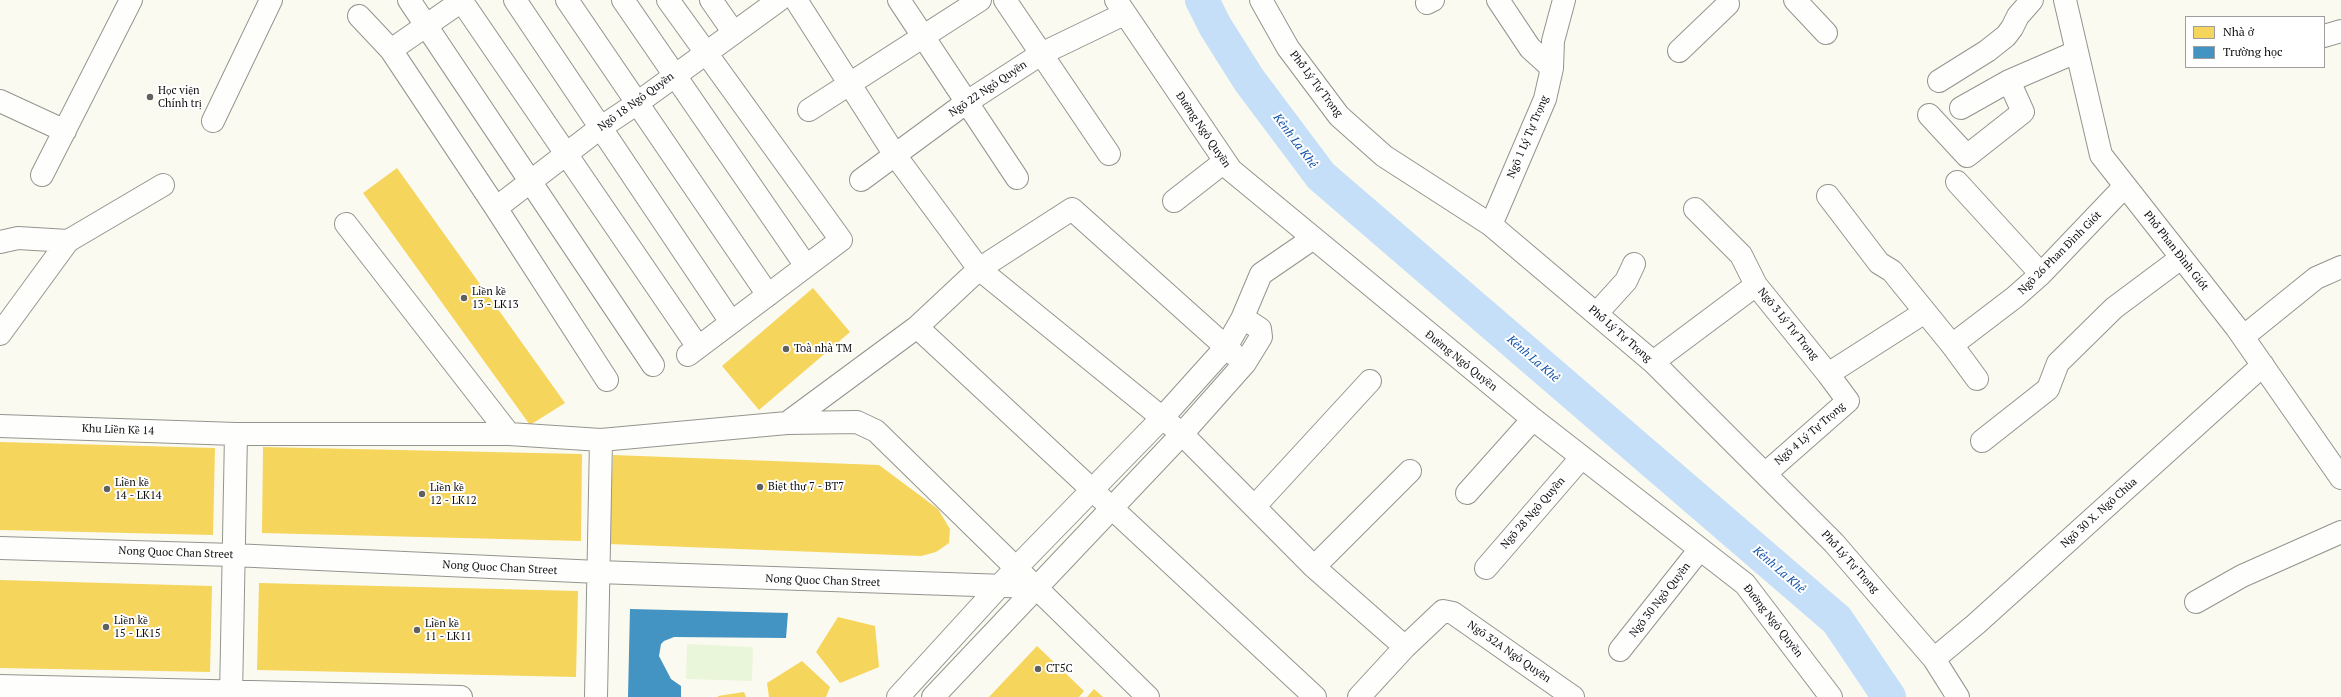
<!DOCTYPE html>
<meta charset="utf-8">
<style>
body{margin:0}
#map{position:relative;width:2341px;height:697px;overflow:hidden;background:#fbfaf0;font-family:"PT Serif",serif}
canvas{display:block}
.legend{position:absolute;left:2185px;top:16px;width:140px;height:52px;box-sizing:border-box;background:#fff;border:1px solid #9e9e9e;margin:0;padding:5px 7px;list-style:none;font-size:12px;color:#0d0d0d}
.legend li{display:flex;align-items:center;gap:8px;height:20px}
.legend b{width:20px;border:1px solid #9e9e9e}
</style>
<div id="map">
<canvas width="2341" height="697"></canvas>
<ul class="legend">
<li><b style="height:11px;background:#f6d55c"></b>Nhà ở</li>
<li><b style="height:11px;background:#4393c3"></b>Trường học</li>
</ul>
</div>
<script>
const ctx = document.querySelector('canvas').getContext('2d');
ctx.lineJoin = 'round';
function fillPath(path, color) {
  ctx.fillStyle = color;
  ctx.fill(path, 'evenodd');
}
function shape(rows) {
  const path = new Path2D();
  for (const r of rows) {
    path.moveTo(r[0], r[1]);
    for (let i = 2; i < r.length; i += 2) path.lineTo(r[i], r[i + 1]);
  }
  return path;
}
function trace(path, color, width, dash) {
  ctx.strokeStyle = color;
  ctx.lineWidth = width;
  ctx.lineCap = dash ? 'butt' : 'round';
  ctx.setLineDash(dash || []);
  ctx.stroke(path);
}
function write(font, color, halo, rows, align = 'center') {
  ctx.font = font + ' "PT Serif",serif';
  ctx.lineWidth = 4;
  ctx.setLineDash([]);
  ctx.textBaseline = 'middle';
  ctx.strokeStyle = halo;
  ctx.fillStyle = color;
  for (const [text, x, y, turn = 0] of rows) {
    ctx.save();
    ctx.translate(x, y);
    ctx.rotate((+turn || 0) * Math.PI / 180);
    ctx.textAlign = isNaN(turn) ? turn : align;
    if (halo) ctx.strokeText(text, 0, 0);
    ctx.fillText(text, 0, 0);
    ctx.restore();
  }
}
fillPath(shape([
 [687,644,753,647,752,681,686,679]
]), '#eaf6d9');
fillPath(shape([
 [397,168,565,403,530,425,363,193],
 [813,288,850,332,759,410,722,366],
 [0,442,215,448,213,535,0,530],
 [263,447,582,454,581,541,262,533],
 [613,455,879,465,938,509,950,529,949,543,936,552,921,556,609,544],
 [0,580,212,586,210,672,0,668],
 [259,583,578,591,576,677,257,670],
 [838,617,875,626,879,667,840,683,816,652],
 [1037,646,1084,691,1079,697,989,697],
 [802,661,830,687,826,697,769,697,767,683],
 [1094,689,1103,697,1087,697],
 [744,692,746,697,718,697,718,696]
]), '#f6d55c');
fillPath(shape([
 [630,609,788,613,786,638,674,637,664,641,661,644,659,656,671,679,681,686,681,697,628,697]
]), '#4393c3');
trace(shape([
 [1202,0,1215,26,1249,80,1321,176,1837,620,1889,697]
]), '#c4dff7', 34);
const minor = shape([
 [409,0,653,365],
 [461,0,698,347],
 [515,0,731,322],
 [567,0,768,295],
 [623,0,806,266],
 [668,0,841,240,688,355],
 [711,0,734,33],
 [796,0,895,155,979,269,1182,434,1314,567,1405,647],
 [899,0,1017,178],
 [1005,0,1109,154],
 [1116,0,1231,170,1533,419,1745,584,1831,697],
 [1261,0,1288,48,1339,116,1384,156,1491,225,1653,362,1834,543,1934,659,1958,697],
 [1498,0,1530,48,1552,68],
 [1795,0,1826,33],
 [2065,0,2101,155,2236,327,2341,478],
 [1427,3,1433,0],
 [359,16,391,50,496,208,607,380],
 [2324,36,2341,31],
 [391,50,463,0],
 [1679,51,1728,4],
 [1939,81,1987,51,2006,36,2012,28,2018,16,2032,0],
 [0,101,65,131],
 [1961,108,2009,81,2076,52],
 [809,110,980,0],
 [1929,115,1967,156,2023,112,2009,81],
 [213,121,271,0],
 [42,175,131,0],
 [861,180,967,102,1041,54,1124,14],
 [1957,182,2041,274],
 [1828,196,1879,263,1892,271,1952,345,1977,379],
 [1174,201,1224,162],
 [496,208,600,128,636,104,779,0],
 [1695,209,1741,255,1756,285],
 [346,224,509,434],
 [1491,225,1545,99,1552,68,1553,41,1564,0],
 [0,242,18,238,68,241],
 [1597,313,1626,281,1634,264],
 [1242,319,1261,274,1312,239],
 [917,327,1315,697],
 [0,334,68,241,163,185],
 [2243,337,2316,278,2341,267],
 [1952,345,2015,297,2041,274,2125,186],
 [1653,362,1756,285,1828,374,1925,312],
 [787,423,917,327,979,269,1072,209,1236,356],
 [0,426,236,434,509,434,601,440,787,423,857,422,876,431,1148,697],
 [1982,441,2048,389,2058,363,2114,308,2181,258],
 [1766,473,1848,401,1828,374],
 [1467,493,1533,419],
 [1255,506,1370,381],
 [0,548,233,555,598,572,1035,587],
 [1314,567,1410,471],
 [1486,568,1581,458],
 [2196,602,2242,576,2341,532],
 [1620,650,1700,549],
 [1934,659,1976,624,2263,365],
 [0,686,461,697],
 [231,697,236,434],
 [596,697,601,440],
 [898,697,1015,569,1163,417,1226,347,1242,319,1248,321,1260,329,1261,337,1245,363,1182,434,933,697],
 [1359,697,1405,647,1443,611,1453,613,1573,697]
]);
trace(minor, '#94948f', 24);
trace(minor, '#fefefd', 22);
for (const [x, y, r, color] of [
 [150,97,4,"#60605c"],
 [464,298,4,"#60605c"],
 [786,349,4,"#60605c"],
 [760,487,4,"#60605c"],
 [107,489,4,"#60605c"],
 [422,494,4,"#60605c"],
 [106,627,4,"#60605c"],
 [417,630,4,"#60605c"],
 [1038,669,4,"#60605c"]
]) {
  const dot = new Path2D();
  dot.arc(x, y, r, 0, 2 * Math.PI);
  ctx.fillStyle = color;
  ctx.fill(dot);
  trace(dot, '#fff', 1.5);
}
write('11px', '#0d0d0d', '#fff', [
 ["Phố Lý Tự Trọng",1316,84,53],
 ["Ngõ 22 Ngô Quyền",988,89,-34],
 ["Ngõ 18 Ngô Quyền",636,102,-36],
 ["Đường Ngô Quyền",1203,130,56],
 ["Ngõ 1 Lý Tự Trọng",1528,137,-67],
 ["Phố Phan Đình Giót",2176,251,52],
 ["Ngõ 26 Phan Đình Giót",2060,253,-45],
 ["Ngõ 3 Lý Tự Trọng",1788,324,51],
 ["Phố Lý Tự Trọng",1620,334,41],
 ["Đường Ngô Quyền",1461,361,39],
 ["Khu Liền Kề 14",118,430,2],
 ["Ngõ 4 Lý Tự Trọng",1810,434,-41],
 ["Ngõ 28 Ngô Quyền",1533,513,-49],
 ["Ngõ 30 X. Ngõ Chùa",2099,513,-42],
 ["Nong Quoc Chan Street",176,553,2],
 ["Phố Lý Tự Trọng",1850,562,48],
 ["Nong Quoc Chan Street",500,568,3],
 ["Nong Quoc Chan Street",823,581,2],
 ["Ngõ 30 Ngô Quyền",1660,600,-52],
 ["Đường Ngô Quyền",1773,621,52],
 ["Ngõ 32A Ngô Quyền",1509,652,35]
]);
write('11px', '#0d0d0d', '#fff', [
 ["Học viện",158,91],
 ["Chính trị",158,104],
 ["Liền kề",472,292],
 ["13 - LK13",472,305],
 ["Toà nhà TM",794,349],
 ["Liền kề",115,483],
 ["14 - LK14",115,496],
 ["Biệt thự 7 - BT7",768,487],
 ["Liền kề",430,488],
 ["12 - LK12",430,501],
 ["Liền kề",114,621],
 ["15 - LK15",114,634],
 ["Liền kề",425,624],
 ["11 - LK11",425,637],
 ["CT5C",1046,669]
], 'left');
write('italic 12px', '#0e50a7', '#fff', [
 ["Kênh La Khê",1295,141,53],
 ["Kênh La Khê",1533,359,41],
 ["Kênh La Khê",1779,570,41]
]);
</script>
